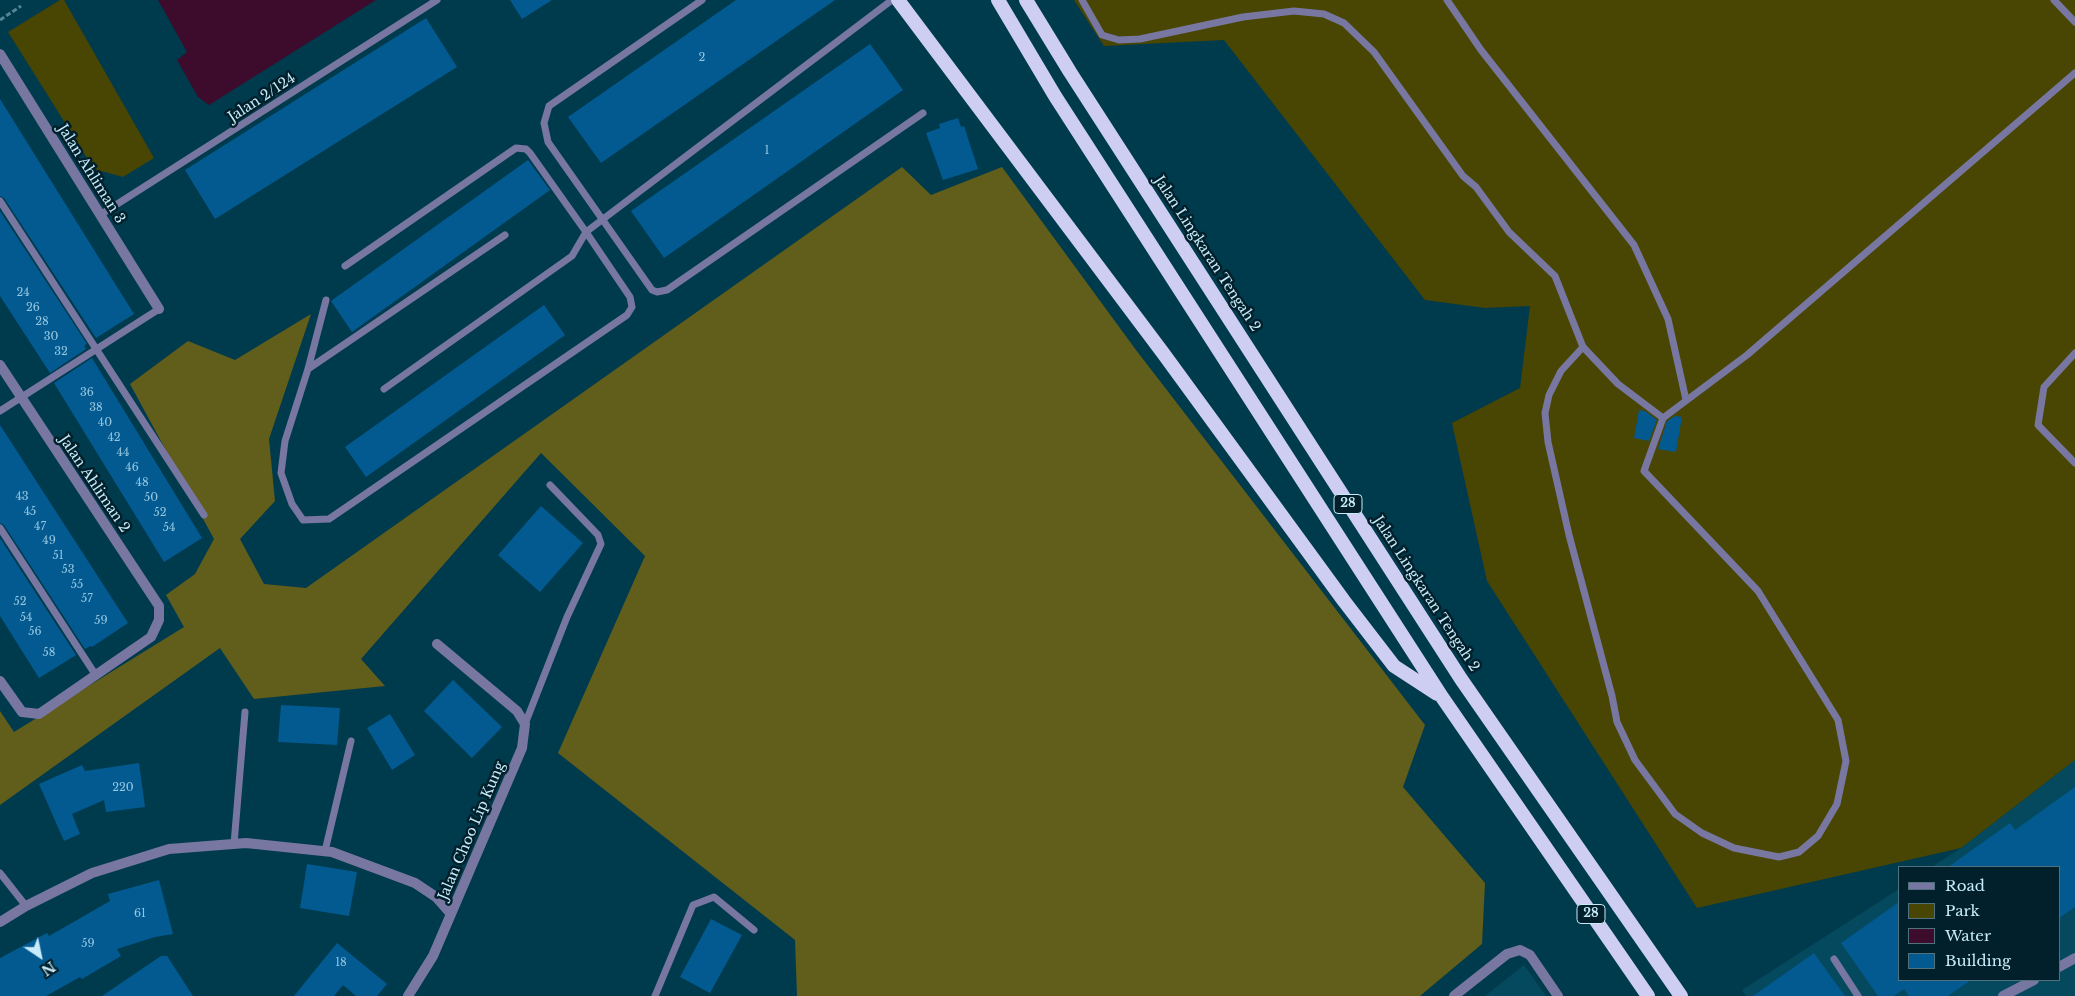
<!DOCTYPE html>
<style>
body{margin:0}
#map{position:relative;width:2075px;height:996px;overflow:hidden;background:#003b4d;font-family:"Libre Baskerville",serif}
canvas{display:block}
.legend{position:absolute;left:1898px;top:866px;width:162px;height:115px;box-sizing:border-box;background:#01202b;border:1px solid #50717e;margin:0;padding:6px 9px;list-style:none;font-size:15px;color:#c7ebfa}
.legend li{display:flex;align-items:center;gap:10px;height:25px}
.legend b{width:25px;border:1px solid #50717e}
.north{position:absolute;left:15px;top:931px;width:50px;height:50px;-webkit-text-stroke:4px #01202b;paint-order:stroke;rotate:146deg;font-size:14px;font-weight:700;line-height:20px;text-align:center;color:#c7ebfa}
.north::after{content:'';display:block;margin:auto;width:18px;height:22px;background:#c7ebfa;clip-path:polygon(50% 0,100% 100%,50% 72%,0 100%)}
</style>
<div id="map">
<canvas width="2075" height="996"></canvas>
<ul class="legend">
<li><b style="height:6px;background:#7877a2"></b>Road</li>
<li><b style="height:14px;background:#494502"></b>Park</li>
<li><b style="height:14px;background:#3d0b2b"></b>Water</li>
<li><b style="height:14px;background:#025a91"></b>Building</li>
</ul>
<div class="north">N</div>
</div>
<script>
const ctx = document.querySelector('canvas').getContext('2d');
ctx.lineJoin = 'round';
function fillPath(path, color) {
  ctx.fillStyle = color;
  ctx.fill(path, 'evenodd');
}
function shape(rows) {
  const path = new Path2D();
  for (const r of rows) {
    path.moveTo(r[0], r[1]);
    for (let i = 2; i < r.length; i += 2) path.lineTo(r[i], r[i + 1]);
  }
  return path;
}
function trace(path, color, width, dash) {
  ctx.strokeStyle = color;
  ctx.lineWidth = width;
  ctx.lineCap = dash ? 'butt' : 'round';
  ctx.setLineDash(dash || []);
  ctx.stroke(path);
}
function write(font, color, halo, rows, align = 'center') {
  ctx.font = font + ' "Libre Baskerville",serif';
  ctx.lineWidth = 5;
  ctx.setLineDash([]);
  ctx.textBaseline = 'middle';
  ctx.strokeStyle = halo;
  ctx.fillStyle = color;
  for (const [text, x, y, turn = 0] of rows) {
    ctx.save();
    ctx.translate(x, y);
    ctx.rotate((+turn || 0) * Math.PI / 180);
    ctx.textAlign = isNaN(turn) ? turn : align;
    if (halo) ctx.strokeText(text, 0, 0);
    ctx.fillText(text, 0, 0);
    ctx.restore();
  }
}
fillPath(shape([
 [2075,760,2075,996,1746,996,1742,990,1899,889,1899,980,2059,980,2059,867,1932,867,1961,848],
 [1524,965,1546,996,1485,996]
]), '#04495d');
fillPath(shape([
 [60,0,64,0,154,158,123,177,94,169,8,32],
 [1074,0,2075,0,2075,760,1961,848,1697,908,1487,581,1452,423,1520,388,1530,306,1485,308,1425,300,1224,40,1104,46]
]), '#494502');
fillPath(shape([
 [902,167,931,195,1002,167,1136,350,1425,725,1403,787,1485,883,1482,944,1420,996,797,996,795,940,558,753,645,556,541,453,361,659,385,686,254,699,220,648,0,805,0,711,14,732,184,627,166,595,195,574,214,539,130,384,188,341,235,360,311,314,269,439,275,501,240,539,264,584,306,588]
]), '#615d1b');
fillPath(shape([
 [158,0,376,0,209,105,198,97,177,60,187,52]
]), '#3d0b2b');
fillPath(shape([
 [510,0,552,0,522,19],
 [736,0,835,0,601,163,568,117],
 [426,18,457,67,215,219,185,170],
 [870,44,903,90,664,258,631,211],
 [0,99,134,314,96,338,4,198,0,196],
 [958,118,961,127,964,126,978,169,943,180,926,133,940,128,939,124],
 [528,160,550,190,352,332,331,301],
 [0,211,87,344,84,346,86,349,50,373,0,296],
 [544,305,565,335,366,477,345,447],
 [92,358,202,538,164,562,54,383],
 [1639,410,1645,411,1657,420,1649,441,1634,438],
 [1675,416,1682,417,1676,452,1658,449,1667,421],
 [0,425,128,623,92,647,90,646,85,649,4,525,0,523],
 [541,506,583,543,540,592,498,555],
 [0,538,76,655,39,678,0,616],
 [453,680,502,727,472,758,424,711],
 [281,705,340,708,337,745,278,742],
 [390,714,415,755,392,770,367,728],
 [139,763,145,807,106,812,104,800,72,814,80,834,64,841,39,784,82,765,85,771],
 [2075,787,2075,907,2059,918,2059,867,1948,867,2010,823,2015,830],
 [307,864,357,872,349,916,300,908],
 [159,880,173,934,155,937,117,949,121,956,82,979,80,977,46,996,0,996,0,958,47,933,49,936,110,901,108,894],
 [1899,902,1899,980,1971,980,1948,996,1909,996,1904,989,1894,996,1878,996,1841,943],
 [711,919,742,935,710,993,680,977],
 [337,943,387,984,377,996,356,996,343,985,334,996,294,996],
 [1814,953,1845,996,1753,996],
 [161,956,167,956,193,996,102,996]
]), '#025a91');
trace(shape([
 [0,20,21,6]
]), '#558697', 3, [5, 2.5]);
trace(shape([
 [702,0,549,106,544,123,548,142,652,290,657,292,667,290,923,113],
 [1082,0,1102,35,1119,40,1140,39,1243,17,1294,11,1324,14,1344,23,1374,52,1463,176,1476,187,1509,232,1555,276,1583,347,1618,384,1663,418],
 [1447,0,1481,50,1634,245,1668,319,1686,400],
 [2054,0,2075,22],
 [0,201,204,515],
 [100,215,437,0],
 [345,266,516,148,526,149,530,153,586,232,572,256,384,389],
 [326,300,308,369,285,441,281,473,292,504,303,520,329,519,627,315,632,307,630,297,586,232,892,0],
 [1583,347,1561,371,1549,395,1545,413,1548,442,1569,535,1612,696,1617,722,1635,760,1675,814,1702,833,1734,848,1779,857,1799,852,1818,836,1837,804,1846,761,1838,720,1758,591,1644,471,1663,418,1747,355,2075,73],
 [2075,353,2044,387,2038,425,2075,463],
 [308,369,505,235],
 [0,411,159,309],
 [0,528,95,674],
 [525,724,567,617,601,544,598,535,550,485],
 [234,844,245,712],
 [325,851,351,741],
 [0,873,26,906],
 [1834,959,1858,996],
 [655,996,693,905,714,897,754,930]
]), '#7877a2', 7);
trace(shape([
 [0,54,159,309],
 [0,365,159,606,159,620,151,637,39,714,22,712,0,681],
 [0,922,26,906,92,873,169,849,246,843,332,852,415,883,436,897,451,914,522,748,525,724,517,711,437,644],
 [2059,967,2075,958],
 [408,996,433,956,451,914],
 [1454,996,1507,954,1520,950,1530,955,1558,996],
 [2003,996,2034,980]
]), '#7877a2', 10);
trace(shape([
 [898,0,1163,353,1344,601,1394,666,1437,694],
 [998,0,1055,96,1442,697,1648,996],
 [1026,0,1070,72,1461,679,1681,996]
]), '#cecef2', 14);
write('11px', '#96c7e0', null, [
 ["2",702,58],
 ["1",767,151],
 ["24",23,293],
 ["26",33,308],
 ["28",42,322],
 ["30",51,337],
 ["32",61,352],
 ["36",87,393],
 ["38",96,408],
 ["40",105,423],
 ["42",114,438],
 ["44",123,453],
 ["46",132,468],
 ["48",142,483],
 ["43",22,497],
 ["50",151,498],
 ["45",30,512],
 ["52",160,513],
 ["47",40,527],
 ["54",169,528],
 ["49",49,541],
 ["51",58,556],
 ["53",68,570],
 ["55",77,585],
 ["57",87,599],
 ["52",20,602],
 ["54",26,618],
 ["59",101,621],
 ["56",35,632],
 ["58",49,653],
 ["220",123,788],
 ["61",140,914],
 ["59",88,944],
 ["18",341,963]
]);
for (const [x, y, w] of [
 [1348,504,28],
 [1591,914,28]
]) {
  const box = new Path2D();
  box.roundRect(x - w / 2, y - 9.5, w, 19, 4);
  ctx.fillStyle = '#01202b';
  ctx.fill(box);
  trace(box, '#c7ebfa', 1);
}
write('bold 12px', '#c7ebfa', null, [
 ["28",1348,504],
 ["28",1591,914]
]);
write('14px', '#c7ebfa', '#01202b', [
 ["Jalan 2/124",262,98,-33],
 ["Jalan Ahliman 3",91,174,58],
 ["Jalan Lingkaran Tengah 2",1207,254,57],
 ["Jalan Ahliman 2",94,484,56],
 ["Jalan Lingkaran Tengah 2",1426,594,57],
 ["Jalan Choo Lip Kung",472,831,-67]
]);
</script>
